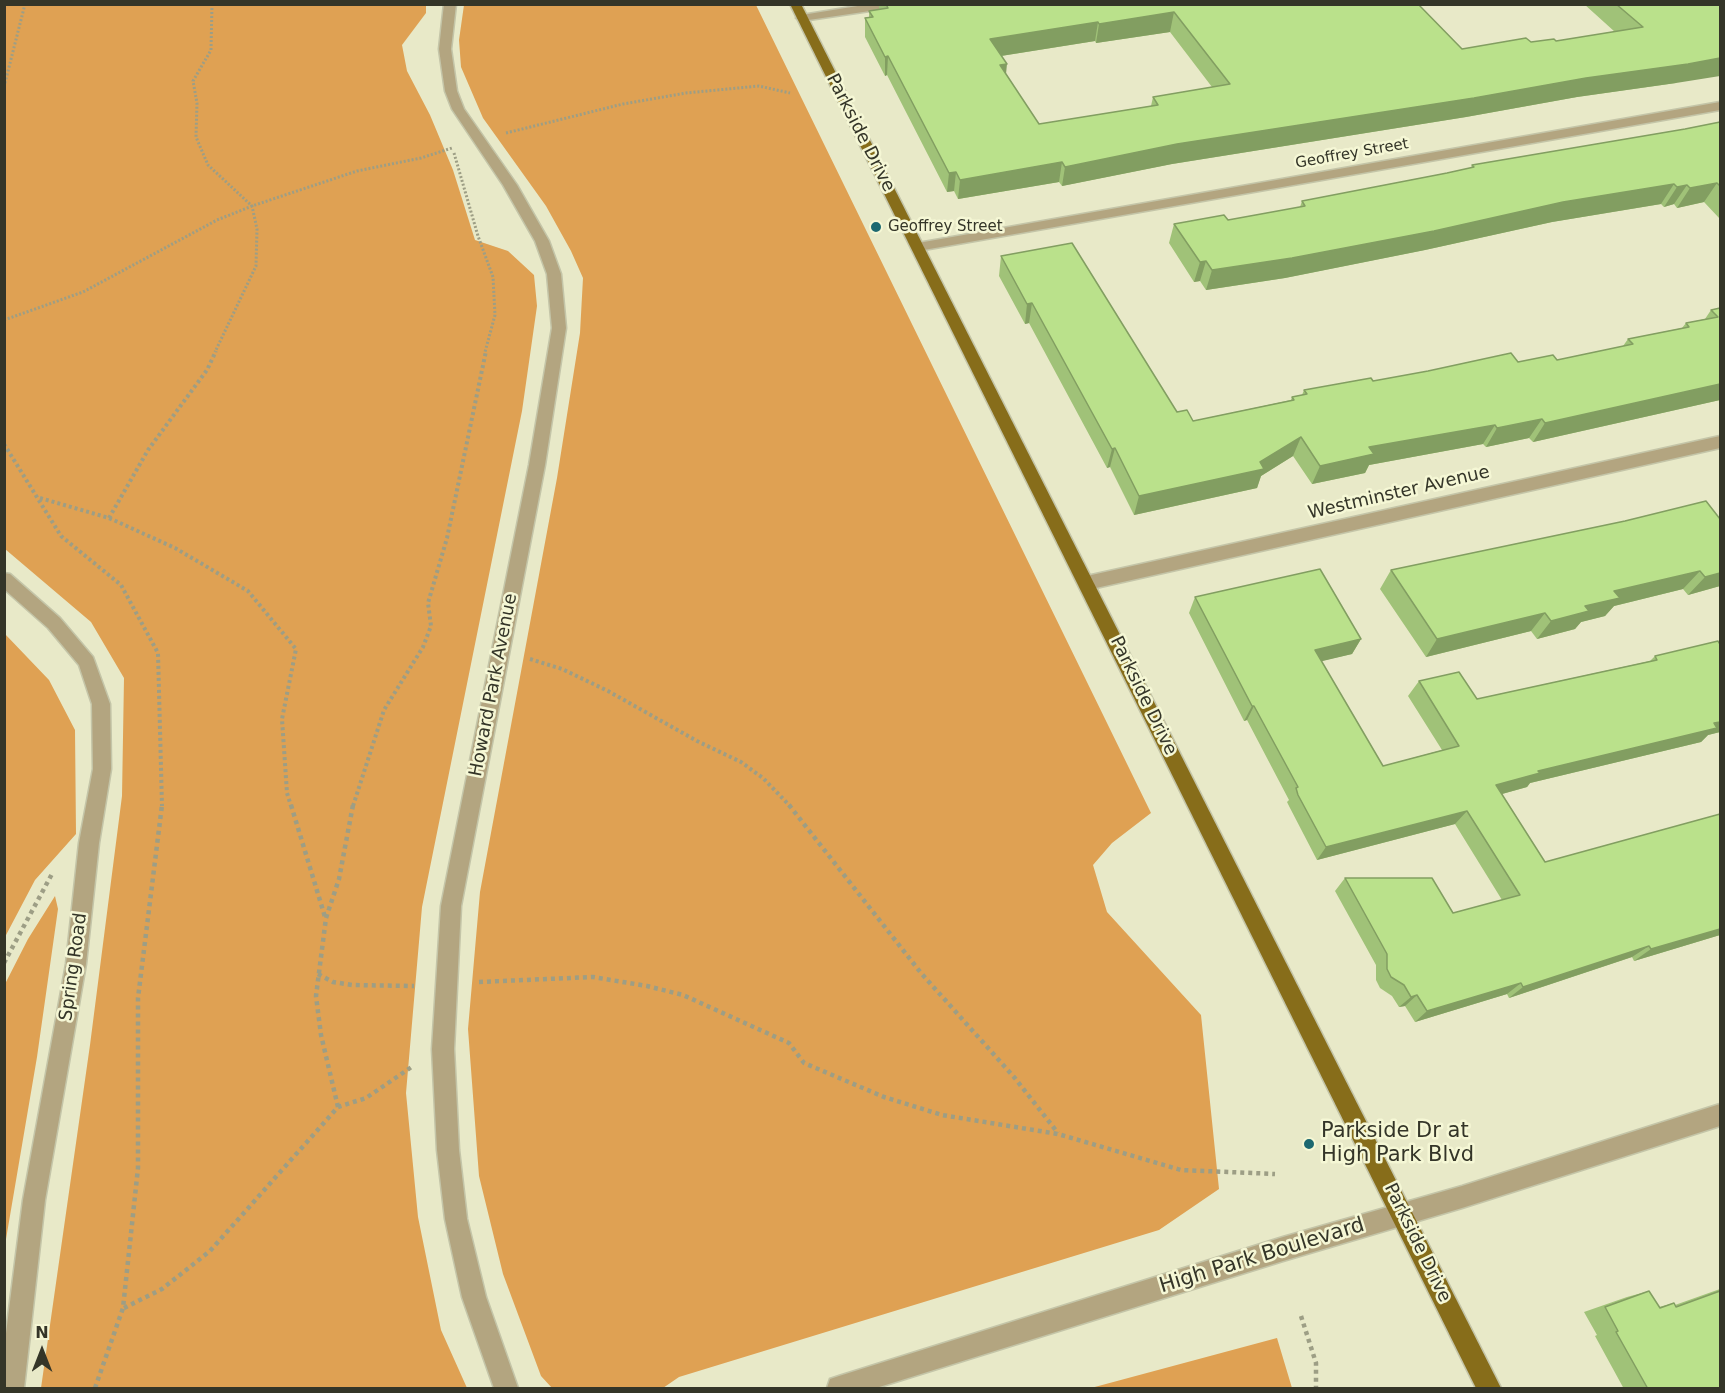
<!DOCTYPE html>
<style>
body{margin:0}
#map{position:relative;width:1725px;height:1393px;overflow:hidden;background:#e8e9c8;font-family:"DejaVu Sans",sans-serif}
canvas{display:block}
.frame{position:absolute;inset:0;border:6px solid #343528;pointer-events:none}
.north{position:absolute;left:12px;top:1321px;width:60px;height:60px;-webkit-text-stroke:4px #f5f7d5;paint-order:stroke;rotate:0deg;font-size:16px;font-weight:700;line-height:24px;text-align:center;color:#343528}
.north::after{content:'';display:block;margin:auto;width:21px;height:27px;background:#343528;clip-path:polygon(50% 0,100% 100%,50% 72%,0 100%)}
</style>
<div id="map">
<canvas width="1725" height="1393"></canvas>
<div class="frame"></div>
<div class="north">N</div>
</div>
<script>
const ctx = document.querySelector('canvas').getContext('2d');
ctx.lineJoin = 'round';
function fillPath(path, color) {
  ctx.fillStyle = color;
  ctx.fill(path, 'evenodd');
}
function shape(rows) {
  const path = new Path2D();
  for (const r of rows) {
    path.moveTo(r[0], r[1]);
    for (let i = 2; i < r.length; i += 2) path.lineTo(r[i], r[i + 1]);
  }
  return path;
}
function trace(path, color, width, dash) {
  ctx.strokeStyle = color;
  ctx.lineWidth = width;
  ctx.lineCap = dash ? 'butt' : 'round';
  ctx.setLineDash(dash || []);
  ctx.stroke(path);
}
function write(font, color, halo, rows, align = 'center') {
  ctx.font = font + ' "DejaVu Sans",sans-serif';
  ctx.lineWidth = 5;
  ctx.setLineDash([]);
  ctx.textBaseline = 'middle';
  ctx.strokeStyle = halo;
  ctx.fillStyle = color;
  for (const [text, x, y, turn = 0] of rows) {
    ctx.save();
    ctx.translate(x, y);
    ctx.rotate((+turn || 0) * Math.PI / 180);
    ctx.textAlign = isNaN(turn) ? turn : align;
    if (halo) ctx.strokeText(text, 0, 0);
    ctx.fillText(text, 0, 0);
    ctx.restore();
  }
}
fillPath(shape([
 [5,4,426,5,426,13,402,45,407,71,430,115,453,170,475,240,508,251,534,275,537,306,522,411,422,907,406,1093,418,1217,441,1330,467,1388,41,1388,90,1045,122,796,124,678,91,622,5,549],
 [464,5,756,5,1151,813,1112,843,1093,865,1107,912,1201,1015,1219,1189,1159,1230,679,1377,663,1388,552,1388,541,1376,503,1274,479,1176,468,1029,480,892,557,478,580,333,583,278,571,251,546,206,483,118,461,67,459,40],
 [5,634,49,680,75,730,76,834,35,880,5,937],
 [55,896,58,909,37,1057,5,1245,5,984,28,939],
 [1277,1338,1292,1388,1091,1388]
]), '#dfa153');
const minor = shape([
 [444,4,456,4,451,49,457,91,464,109,517,185,549,241,561,274,566,328,545,465,461,906,454,1049,459,1150,467,1219,486,1297,518,1388,494,1388,462,1297,445,1219,437,1150,432,1049,441,906,529,465,552,328,547,274,535,241,503,185,452,109,445,91,439,49,444,4],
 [870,4,902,4,897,7,802,21,796,18,802,15,870,4],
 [1720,102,1720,110,918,251,911,247,918,243,1720,102],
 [1720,436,1720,448,1087,590,1081,588,1079,583,1081,578,1087,576,1720,436],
 [4,573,10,574,60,618,93,657,110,704,111,769,99,843,86,964,45,1200,24,1388,4,1388,4,1349,23,1200,66,964,79,843,93,769,92,704,79,665,48,628,4,589,4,573],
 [1720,1104,1720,1126,1462,1208,1283,1261,876,1388,827,1388,830,1379,839,1376,1283,1237,1462,1186,1720,1104]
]);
const major = shape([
 [790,4,801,4,1501,1388,1476,1388,790,4]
]);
trace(minor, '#c4c5a8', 3);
trace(major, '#c4c5a8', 3);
trace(shape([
 [212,4,211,50,193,81,197,103,196,137,208,165,252,206,257,229,256,266,215,352],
 [4,87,25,4],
 [506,133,623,104,686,93,759,86,790,93],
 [454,153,478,236,493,277,495,315,485,352],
 [4,320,83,292,217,220,252,206,357,171,421,158,452,148]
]), '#9d9e85', 3, [2, 2]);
trace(shape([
 [4,444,61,536,121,585,158,653,162,806],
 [40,498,109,518,175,548,248,591,296,649,282,719,287,793,291,806],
 [109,518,148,450,207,370,216,351],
 [530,659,562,669,608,691,697,741,741,762,763,778,790,806],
 [353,806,384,710,423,647,431,626,428,603,447,538,486,351]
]), '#9d9e85', 4, [3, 3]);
trace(shape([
 [291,805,325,917],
 [789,805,921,973,1014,1077,1058,1133],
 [4,963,53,872],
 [318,974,333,982,352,985,414,986],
 [479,982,593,977,647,986,683,995,789,1043,804,1063,884,1097,942,1115,1058,1134,1181,1170,1275,1174],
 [338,1107,321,1035,316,996,326,918,339,879,353,805],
 [124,1308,162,1289,210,1251,338,1107,366,1098,413,1066],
 [1301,1316,1316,1363,1316,1388],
 [95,1388,123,1308,138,1168,138,998,162,805]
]), '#9d9e85', 4.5, [4, 4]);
fillPath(minor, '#b3a580');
fillPath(major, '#876d1a');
fillPath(shape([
 [879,4,1418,4,1462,49,1556,41,1615,32,1584,4,1720,4,1676,83,1577,97,1466,117,1172,164,1062,186,1059,182,958,199,954,191,947,192,887,75,885,76,865,37,865,18,869,17,869,11,879,9],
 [1170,32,1212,87,1153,97,1151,106,1039,124,1006,74,1001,56,1095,41,1096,43],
 [1720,122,1720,219,1704,202,1677,208,1674,204,1664,207,1661,204,1552,222,1425,250,1285,278,1206,290,1200,281,1194,282,1169,243,1174,224,1228,220,1300,207,1302,201,1447,173,1471,168,1472,165,1685,129],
 [1001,256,1177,412,1193,421,1291,400,1292,397,1302,395,1304,390,1518,362,1557,360,1623,346,1628,339,1682,328,1686,323,1705,319,1711,310,1720,308,1720,400,1533,442,1529,438,1486,447,1483,444,1369,465,1365,473,1312,484,1293,456,1261,476,1257,488,1134,515,1110,467,1107,468,1029,323,1025,324,999,276],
 [1706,501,1720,586,1688,595,1683,589,1614,606,1605,616,1581,622,1575,629,1537,639,1531,631,1426,657,1380,589,1391,570,1625,521],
 [1195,597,1361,639,1352,654,1321,661,1383,766,1442,750,1408,696,1419,681,1477,699,1650,661,1655,656,1720,642,1720,732,1708,735,1701,742,1530,783,1527,787,1502,794,1545,862,1720,814,1720,935,1634,961,1632,957,1509,998,1507,994,1415,1022,1405,1006,1399,1007,1392,996,1380,988,1376,980,1376,965,1335,891,1345,878,1453,913,1502,900,1455,824,1317,860,1290,808,1287,802,1289,800,1247,720,1244,721,1189,613],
 [1720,1289,1720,1389,1624,1389,1595,1336,1597,1335,1584,1312,1627,1297,1649,1291,1659,1307,1674,1303,1675,1305]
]), '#a0c278');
fillPath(shape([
 [1174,12,1170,32,1096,43,1099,24],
 [1098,22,1095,41,988,58,990,39],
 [888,56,887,75,885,76,885,57],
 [1720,58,1720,76,1676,83,1577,97,1466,117,1172,164,1062,186,1065,167,1177,144,1586,78],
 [1007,64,1005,84,1000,65],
 [1062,162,1059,182,958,199,960,180],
 [956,172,954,191,947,192,949,173],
 [1717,183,1704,202,1677,208,1690,188],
 [1674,184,1661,204,1552,222,1425,250,1285,278,1206,290,1212,270,1563,202],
 [1687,185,1674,204,1664,207,1677,187],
 [1206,261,1200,281,1194,282,1200,262],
 [1032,303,1029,323,1025,324,1027,304],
 [1720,384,1720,400,1533,442,1545,423],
 [1542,419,1529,438,1486,447,1497,428],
 [1495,425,1483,444,1369,465,1365,473,1312,484,1320,466,1369,447],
 [1301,437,1293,456,1261,476,1257,488,1134,515,1139,496,1260,462],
 [1115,448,1110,467,1107,468,1112,449],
 [1700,571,1683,589,1614,606,1605,616,1581,622,1575,629,1537,639,1551,621,1585,606,1614,591],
 [1720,573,1720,586,1688,595,1705,577],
 [1545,613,1531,631,1426,657,1437,639],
 [1361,639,1352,654,1306,665,1315,650],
 [1252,706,1254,706,1247,720,1244,721],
 [1720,722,1720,732,1708,735,1701,742,1530,783,1527,787,1484,799,1496,785,1538,771],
 [1467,811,1455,824,1317,860,1326,847],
 [1720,929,1720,935,1634,961,1651,949],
 [1649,946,1632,957,1509,998,1523,987],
 [1521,983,1507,994,1415,1022,1427,1011],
 [1417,995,1405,1006,1399,1007,1411,997]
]), '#829e61');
const building = shape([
 [886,4,1418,4,1462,49,1526,38,1531,42,1554,39,1556,41,1643,27,1616,4,1720,4,1720,58,1688,64,1586,78,1474,98,1177,144,1065,167,1062,162,960,180,956,172,949,173,888,56,885,57,865,18,873,17,869,11,888,8,886,4],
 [1174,12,1230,84,1153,97,1158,105,1039,124,1000,65,1007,64,990,39,1098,22,1099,24,1174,12],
 [1720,122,1720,186,1717,183,1690,188,1687,185,1677,187,1674,184,1563,202,1434,231,1292,258,1212,270,1206,261,1200,262,1174,224,1224,215,1228,220,1305,206,1302,201,1447,173,1474,167,1472,165,1685,129,1720,122],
 [1072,243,1177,412,1187,410,1193,421,1294,400,1292,397,1307,394,1304,390,1371,378,1373,381,1428,371,1511,353,1518,362,1553,355,1557,360,1633,344,1628,339,1689,327,1686,323,1718,317,1711,310,1720,308,1720,384,1545,423,1542,419,1497,428,1495,425,1369,447,1374,454,1320,466,1301,437,1260,462,1264,469,1139,496,1115,448,1112,449,1032,303,1027,304,1001,256,1072,243],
 [1706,501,1720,519,1720,573,1705,577,1700,571,1614,591,1620,598,1585,606,1589,611,1551,621,1545,613,1437,639,1391,570,1625,521,1706,501],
 [1320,569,1361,639,1315,650,1383,766,1459,746,1419,681,1459,672,1477,699,1657,660,1655,656,1718,641,1719,643,1720,642,1720,722,1714,723,1717,728,1538,771,1540,773,1496,785,1545,862,1720,814,1720,929,1651,949,1649,946,1523,987,1521,983,1427,1011,1417,995,1411,997,1404,985,1391,977,1387,969,1387,954,1345,878,1432,878,1453,913,1520,895,1467,811,1326,847,1298,795,1296,788,1298,787,1254,706,1252,706,1195,597,1320,569],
 [1649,1291,1660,1308,1674,1303,1676,1307,1720,1291,1720,1389,1648,1389,1616,1332,1618,1331,1605,1307,1649,1291]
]);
fillPath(building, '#bae18b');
trace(building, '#829e61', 1.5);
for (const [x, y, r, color] of [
 [876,227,6,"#1c6870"],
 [1309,1144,6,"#1c6870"]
]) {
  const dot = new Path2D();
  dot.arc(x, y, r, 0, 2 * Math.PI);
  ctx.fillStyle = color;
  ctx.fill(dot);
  trace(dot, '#f5f7d5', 2);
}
write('15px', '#343528', '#f5f7d5', [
 ["Geoffrey Street",1352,154,-10]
]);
write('15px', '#343528', '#f5f7d5', [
 ["Geoffrey Street",888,227]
], 'left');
write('18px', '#343528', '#f5f7d5', [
 ["Parkside Drive",860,133,63],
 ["Westminster Avenue",1399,493,-13],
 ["Howard Park Avenue",494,685,-79],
 ["Parkside Drive",1143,696,64],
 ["Spring Road",74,967,-82],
 ["Parkside Drive",1417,1243,64]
]);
write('21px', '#343528', '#f5f7d5', [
 ["Parkside Dr at",1321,1132],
 ["High Park Blvd",1321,1156]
], 'left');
write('21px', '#343528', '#f5f7d5', [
 ["High Park Boulevard",1262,1256,-17]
]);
</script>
